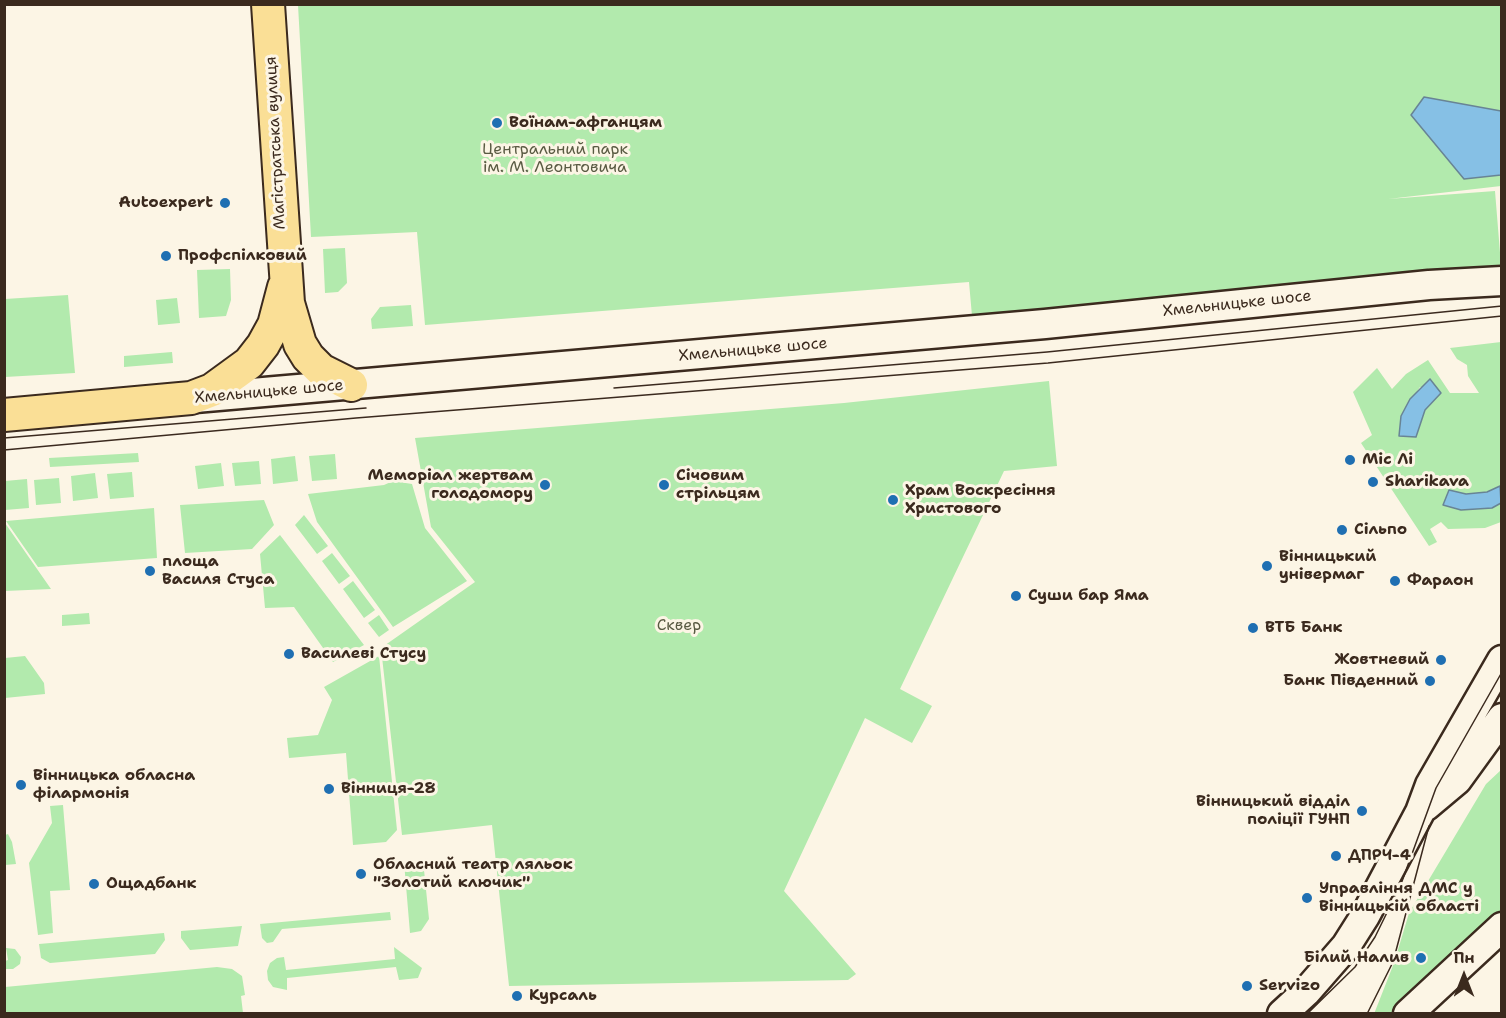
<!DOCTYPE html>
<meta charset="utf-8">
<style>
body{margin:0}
#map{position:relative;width:1506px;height:1018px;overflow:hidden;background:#fcf5e5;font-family:"Shantell Sans",sans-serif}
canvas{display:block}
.frame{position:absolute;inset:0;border:6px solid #3b2a1e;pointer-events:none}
.north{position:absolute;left:1434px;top:946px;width:60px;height:60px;-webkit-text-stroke:4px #fcf5e5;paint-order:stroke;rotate:0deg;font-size:16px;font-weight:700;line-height:24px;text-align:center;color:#3b2a1e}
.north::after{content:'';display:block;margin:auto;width:21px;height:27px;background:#3b2a1e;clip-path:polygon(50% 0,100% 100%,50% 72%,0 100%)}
</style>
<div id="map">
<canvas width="1506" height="1018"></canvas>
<div class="frame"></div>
<div class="north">Пн</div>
</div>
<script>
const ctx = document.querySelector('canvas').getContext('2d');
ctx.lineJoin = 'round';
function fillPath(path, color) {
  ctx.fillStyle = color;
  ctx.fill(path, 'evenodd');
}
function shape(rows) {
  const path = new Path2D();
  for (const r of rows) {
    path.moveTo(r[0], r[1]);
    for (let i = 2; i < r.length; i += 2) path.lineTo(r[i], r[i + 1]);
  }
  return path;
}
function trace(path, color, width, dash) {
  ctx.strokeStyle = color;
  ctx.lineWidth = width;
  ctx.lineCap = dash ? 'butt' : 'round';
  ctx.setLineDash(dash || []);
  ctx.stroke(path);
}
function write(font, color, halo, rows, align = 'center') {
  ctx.font = font + ' "Shantell Sans",sans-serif';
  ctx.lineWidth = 6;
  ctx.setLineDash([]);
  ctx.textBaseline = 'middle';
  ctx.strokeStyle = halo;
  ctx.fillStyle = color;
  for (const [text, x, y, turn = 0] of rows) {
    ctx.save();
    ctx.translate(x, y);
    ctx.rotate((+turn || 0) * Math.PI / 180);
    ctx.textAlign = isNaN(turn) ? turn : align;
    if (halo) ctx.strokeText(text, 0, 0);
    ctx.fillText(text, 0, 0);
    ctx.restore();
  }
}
fillPath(shape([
 [298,5,1501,5,1501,186,1388,199,1495,191,1501,265,972,316,969,282,425,325,417,232,311,237],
 [345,248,347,283,338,292,325,293,323,249],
 [230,269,231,300,226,316,199,318,197,270],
 [68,295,75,373,5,377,5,299],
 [177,298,180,323,158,325,156,300],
 [411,305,413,326,372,329,371,319,380,307],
 [1501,342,1501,488,1500,486,1488,492,1466,494,1449,490,1492,508,1501,503,1501,522,1485,528,1448,529,1441,522,1430,529,1437,542,1429,546,1361,443,1372,435,1353,392,1377,368,1392,389,1406,374,1428,360,1450,393,1479,393,1468,376,1467,365,1457,359,1450,348],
 [1420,387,1440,393,1425,410,1416,437,1401,416],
 [172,352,173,363,124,367,124,356],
 [1049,381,1057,466,1004,471,900,689,932,706,912,743,865,718,784,891,856,974,848,980,509,986,492,825,402,835,381,648,475,582,431,527,415,438,844,403],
 [138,453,139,462,50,467,49,458],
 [335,454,337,479,312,481,309,456],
 [295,456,298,481,273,484,271,459],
 [259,461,261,484,235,486,232,463],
 [221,463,224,486,198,489,195,466],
 [132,472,134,497,110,499,107,474],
 [95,473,98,498,73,501,71,476],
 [59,478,61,503,36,505,34,480],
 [27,479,29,508,5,510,5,481],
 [393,481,412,484,425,528,467,581,393,627,317,522,308,494,384,485],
 [264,500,274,525,252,549,185,553,180,505],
 [154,508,157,558,38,567,6,521],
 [304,515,328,546,317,554,295,525],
 [5,523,51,589,5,591],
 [280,535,364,645,333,662,294,607,265,608,260,554],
 [332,553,350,576,339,584,322,561],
 [353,581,375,610,364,618,343,589],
 [89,613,90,624,62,626,62,615],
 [379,615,389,630,379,637,368,623],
 [25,656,44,683,45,694,5,698,5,658],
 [379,656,397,830,386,842,353,845,346,753,289,758,287,738,318,735,332,700,324,687],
 [1501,770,1501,912,1392,1013,1374,1014,1394,963,1409,913,1486,784],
 [63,805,70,890,50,891,53,933,38,935,29,863,52,823,50,806],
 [8,834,12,842,16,864,5,865,5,835],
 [423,860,429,919,421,931,410,933,404,862],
 [390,912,391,920,282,929,273,942,267,943,262,938,260,924],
 [242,926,238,946,190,950,181,938,181,931],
 [164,933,165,940,155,954,50,963,41,958,39,944],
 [394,947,422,968,418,978,399,980,396,967,287,978,287,990,273,987,268,980,267,971,270,963,277,958,284,957,286,970,395,959],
 [6,948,15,949,21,957,20,964,13,969,5,969,5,961,8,960],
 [217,967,232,969,242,976,245,995,241,996,243,1013,5,1013,5,987]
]), '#b2eaad');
const water = shape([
 [1424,97,1501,111,1501,175,1464,179,1411,115,1424,97],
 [1430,379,1441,393,1425,410,1416,437,1399,436,1401,416,1410,399,1430,379],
 [1500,486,1501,503,1492,508,1461,510,1443,505,1449,490,1466,494,1487,492,1500,486]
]);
fillPath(water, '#86c0e5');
trace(water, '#688495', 1.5);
const secondary = shape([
 [195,398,1045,324,1429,285,1502,281],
 [1426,806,1457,780,1502,718],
 [1282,1014,1306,992,1346,946,1365,916,1420,812,1430,785,1502,660],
 [1408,1014,1502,927]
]);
const primary = shape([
 [268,4,288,303,300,344,308,357,321,370,351,385],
 [4,415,191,398,212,390,249,363,263,345,274,325,284,287]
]);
trace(secondary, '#3b2a1e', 33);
trace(primary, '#3b2a1e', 36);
trace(secondary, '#fcf5e5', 28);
trace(primary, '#fadf96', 32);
trace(shape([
 [614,388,1047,352,1502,306],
 [4,438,366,408],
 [4,450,356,418,1048,363,1502,316],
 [1307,1014,1355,967,1375,937,1401,884,1436,788,1502,672],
 [1367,1014,1393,962,1429,826]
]), '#3b2a1e', 1.5);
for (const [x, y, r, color] of [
 [497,123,6,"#1f6fb2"],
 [225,203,6,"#1f6fb2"],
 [166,256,6,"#1f6fb2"],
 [1350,460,6,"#1f6fb2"],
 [1373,482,6,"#1f6fb2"],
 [545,485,6,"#1f6fb2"],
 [664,485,6,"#1f6fb2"],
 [893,500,6,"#1f6fb2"],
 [1342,530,6,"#1f6fb2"],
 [1267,566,6,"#1f6fb2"],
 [150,571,6,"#1f6fb2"],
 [1395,581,6,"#1f6fb2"],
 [1016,596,6,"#1f6fb2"],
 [1253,628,6,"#1f6fb2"],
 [289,654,6,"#1f6fb2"],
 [1441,660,6,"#1f6fb2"],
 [1430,681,6,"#1f6fb2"],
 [21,785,6,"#1f6fb2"],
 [329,789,6,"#1f6fb2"],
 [1362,811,6,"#1f6fb2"],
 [1336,856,6,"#1f6fb2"],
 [361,874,6,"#1f6fb2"],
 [94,884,6,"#1f6fb2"],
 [1307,898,6,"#1f6fb2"],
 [1421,958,6,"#1f6fb2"],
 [1247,986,6,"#1f6fb2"],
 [517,996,6,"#1f6fb2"]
]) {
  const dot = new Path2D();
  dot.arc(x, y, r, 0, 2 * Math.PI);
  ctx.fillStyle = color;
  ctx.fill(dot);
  trace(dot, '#fcf5e5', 2);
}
write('bold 16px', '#3b2a1e', '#fcf5e5', [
 ["Воїнам-афганцям",509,123],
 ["Autoexpert",213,203,"right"],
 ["Профспілковий",178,256],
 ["Міс Лі",1362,460],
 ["Меморіал жертвам",533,476,"right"],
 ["голодомору",533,494,"right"],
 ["Січовим",676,476],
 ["стрільцям",676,494],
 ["Sharikava",1385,482],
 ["Храм Воскресіння",905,491],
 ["Христового",905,509],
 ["Сільпо",1354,530],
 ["Вінницький",1279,557],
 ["універмаг",1279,575],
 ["площа",162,562],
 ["Василя Стуса",162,580],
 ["Фараон",1407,581],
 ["Суши бар Яма",1028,596],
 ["ВТБ Банк",1265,628],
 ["Василеві Стусу",301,654],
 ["Жовтневий",1429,660,"right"],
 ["Банк Південний",1418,681,"right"],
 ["Вінницька обласна",33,776],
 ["філармонія",33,794],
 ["Вінниця-28",341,789],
 ["Вінницький відділ",1350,802,"right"],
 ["поліції ГУНП",1350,820,"right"],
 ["ДПРЧ-4",1348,856],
 ["Обласний театр ляльок",373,865],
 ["\"Золотий ключик\"",373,883],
 ["Ощадбанк",106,884],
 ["Управління ДМС у",1319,889],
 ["Вінницькій області",1319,907],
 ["Білий Налив",1409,958,"right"],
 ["Servizo",1259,986],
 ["Курсаль",529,996]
], 'left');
write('16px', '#3b2a1e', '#fcf5e5', [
 ["Магістратська вулиця",276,143,-93],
 ["Хмельницьке шосе",1237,304,-6],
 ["Хмельницьке шосе",753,350,-5],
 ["Хмельницьке шосе",269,392,-5]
]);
write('16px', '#595a42', '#fcf5e5', [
 ["Центральний парк",555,150],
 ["ім. М. Леонтовича",555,168],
 ["Сквер",679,626]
]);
</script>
